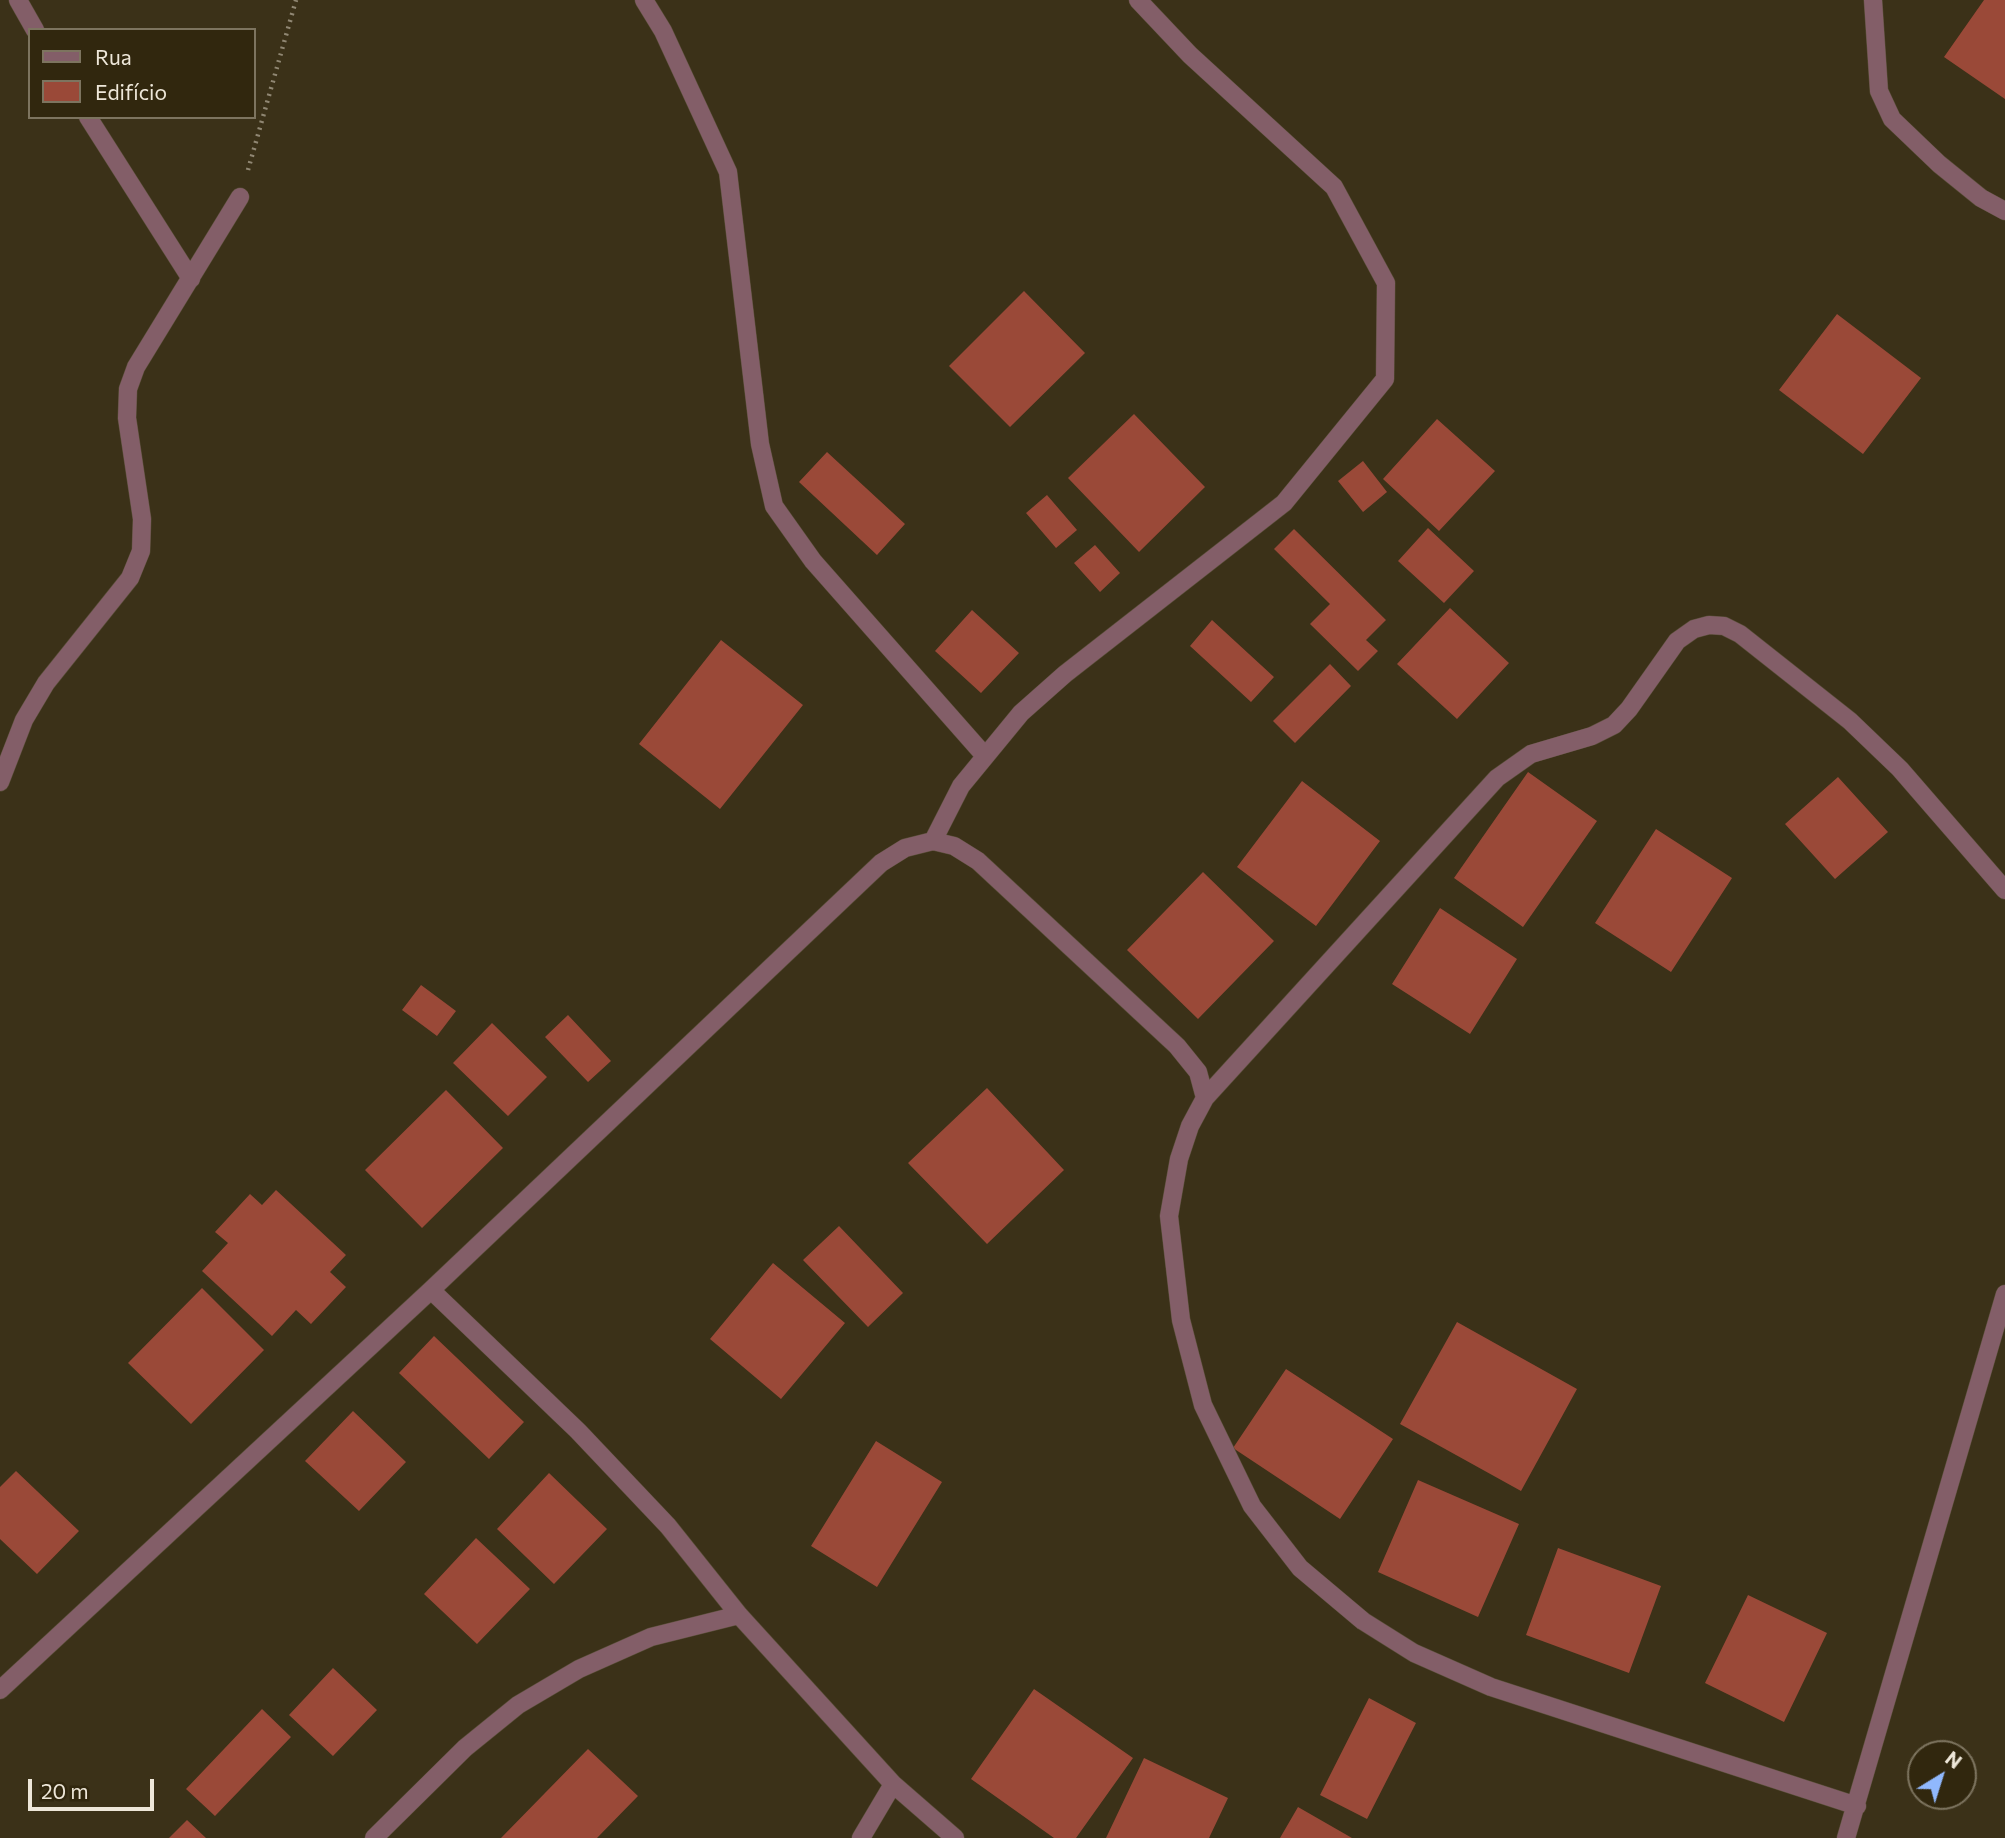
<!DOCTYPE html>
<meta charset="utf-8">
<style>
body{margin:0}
#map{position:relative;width:2005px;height:1838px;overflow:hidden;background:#3b3118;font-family:Commissioner,sans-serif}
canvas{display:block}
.legend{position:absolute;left:28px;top:28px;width:228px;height:91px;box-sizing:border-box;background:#31270e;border:2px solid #7d745f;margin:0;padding:9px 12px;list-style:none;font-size:21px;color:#eee7d9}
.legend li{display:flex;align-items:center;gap:14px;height:35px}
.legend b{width:35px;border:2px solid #7d745f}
.north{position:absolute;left:1907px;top:1740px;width:70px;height:70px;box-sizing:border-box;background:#31270e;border:2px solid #7d745f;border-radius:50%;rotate:38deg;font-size:19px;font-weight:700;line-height:28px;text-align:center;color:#eee7d9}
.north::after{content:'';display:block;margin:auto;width:24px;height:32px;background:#90b8fd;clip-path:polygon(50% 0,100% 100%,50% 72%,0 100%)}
.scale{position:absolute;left:28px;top:1779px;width:126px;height:32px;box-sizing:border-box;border:4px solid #eee7d9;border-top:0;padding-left:9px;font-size:21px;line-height:24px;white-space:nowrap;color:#eee7d9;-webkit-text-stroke:5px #31270e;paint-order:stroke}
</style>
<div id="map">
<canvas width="2005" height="1838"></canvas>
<ul class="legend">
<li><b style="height:9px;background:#835e68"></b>Rua</li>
<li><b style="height:19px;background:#9a4938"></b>Edifício</li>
</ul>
<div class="north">N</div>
<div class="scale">20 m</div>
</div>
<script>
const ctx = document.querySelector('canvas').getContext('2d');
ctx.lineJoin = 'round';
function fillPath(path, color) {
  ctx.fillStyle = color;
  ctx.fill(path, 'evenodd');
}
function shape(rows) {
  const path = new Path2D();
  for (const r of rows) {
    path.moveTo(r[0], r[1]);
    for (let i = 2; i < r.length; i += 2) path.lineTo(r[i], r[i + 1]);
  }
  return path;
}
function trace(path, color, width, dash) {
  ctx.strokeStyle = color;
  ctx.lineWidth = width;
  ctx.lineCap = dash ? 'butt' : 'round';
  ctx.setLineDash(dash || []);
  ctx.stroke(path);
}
fillPath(shape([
 [1984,0,2005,0,2005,99,1944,57],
 [1024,291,1085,353,1010,427,949,366],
 [1837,314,1921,378,1863,454,1779,390],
 [1134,414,1205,487,1139,552,1068,478],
 [1437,419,1495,471,1439,531,1383,479],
 [827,452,905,524,877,555,799,482],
 [1363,461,1387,492,1363,512,1338,481],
 [1047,495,1077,530,1056,548,1026,513],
 [1428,528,1474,571,1444,603,1398,561],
 [1294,529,1386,620,1366,640,1378,651,1358,671,1310,624,1330,604,1274,549],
 [1095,545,1120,573,1100,592,1074,563],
 [1450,608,1509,663,1457,719,1397,664],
 [972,610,1019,653,981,693,935,651],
 [1212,620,1274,677,1251,702,1190,646],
 [721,640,803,705,720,809,639,744],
 [1330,664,1351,686,1295,743,1273,721],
 [1528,772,1597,821,1523,927,1454,878],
 [1838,777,1888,832,1835,879,1785,824],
 [1302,781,1380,841,1316,926,1237,867],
 [1656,829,1732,878,1671,972,1595,923],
 [1203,872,1274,941,1198,1019,1127,950],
 [1440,908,1517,959,1470,1034,1392,984],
 [421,985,456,1011,437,1036,402,1010],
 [568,1015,611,1061,588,1082,545,1037],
 [492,1023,547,1077,508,1116,453,1063],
 [987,1088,1064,1170,987,1244,908,1163],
 [446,1090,503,1148,422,1228,365,1170],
 [276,1190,346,1255,330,1272,346,1287,311,1324,296,1310,272,1336,202,1271,228,1243,215,1232,250,1194,262,1205],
 [839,1226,903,1293,868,1327,803,1260],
 [773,1263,845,1323,781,1399,710,1339],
 [202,1288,264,1350,191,1424,128,1363],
 [1457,1322,1577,1389,1521,1491,1400,1424],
 [434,1336,524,1422,489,1459,399,1373],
 [1286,1369,1393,1439,1340,1519,1233,1448],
 [353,1411,406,1462,359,1511,305,1461],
 [876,1441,942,1482,877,1587,811,1546],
 [16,1471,79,1531,37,1574,0,1539,0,1487],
 [549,1473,607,1529,554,1584,497,1529],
 [1418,1480,1519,1524,1478,1617,1378,1572],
 [476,1538,530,1589,477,1644,424,1594],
 [1558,1548,1661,1586,1629,1673,1526,1635],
 [1748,1595,1827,1633,1784,1722,1705,1683],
 [333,1668,377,1710,333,1756,289,1715],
 [1034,1689,1133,1758,1076,1838,1054,1838,971,1779],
 [1369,1698,1416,1723,1367,1819,1320,1795],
 [262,1709,291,1737,215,1816,186,1789],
 [588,1749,638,1796,597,1838,501,1838],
 [1144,1758,1228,1798,1209,1838,1106,1838],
 [1298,1807,1352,1838,1280,1838],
 [187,1820,206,1838,169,1838]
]), '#9a4938');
const minor = shape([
 [18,0,35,30],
 [644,0,663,31,728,172,760,444,774,506,813,561,985,756],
 [1873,0,1879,91,1892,119,1939,164,1981,198,2005,211],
 [88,117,191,279],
 [0,782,24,720,46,683,130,578,141,551,142,519,127,418,128,389,136,367,240,197],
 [933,841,961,786,1021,713,1065,674,1284,503,1385,379,1386,283,1334,187,1190,55,1138,0],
 [1205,1098,1497,778,1531,754,1592,736,1614,725,1629,709,1677,641,1694,629,1709,625,1724,626,1740,634,1850,721,1900,769,2005,890],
 [431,1290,578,1431,668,1526,739,1615,893,1784,955,1838],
 [0,1690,431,1290,881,863,905,848,933,841,954,846,978,861,1177,1046,1198,1072,1205,1098,1190,1126,1179,1159,1169,1216,1181,1320,1203,1405,1252,1506,1300,1568,1363,1621,1414,1653,1491,1687,1857,1806],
 [374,1838,465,1748,518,1705,579,1669,651,1637,739,1615],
 [861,1838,893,1784],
 [1846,1838,2005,1294]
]);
trace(minor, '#584e37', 19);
trace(shape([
 [248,170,296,0]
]), '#908773', 4.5, [2, 5]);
trace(minor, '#835e68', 18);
</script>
